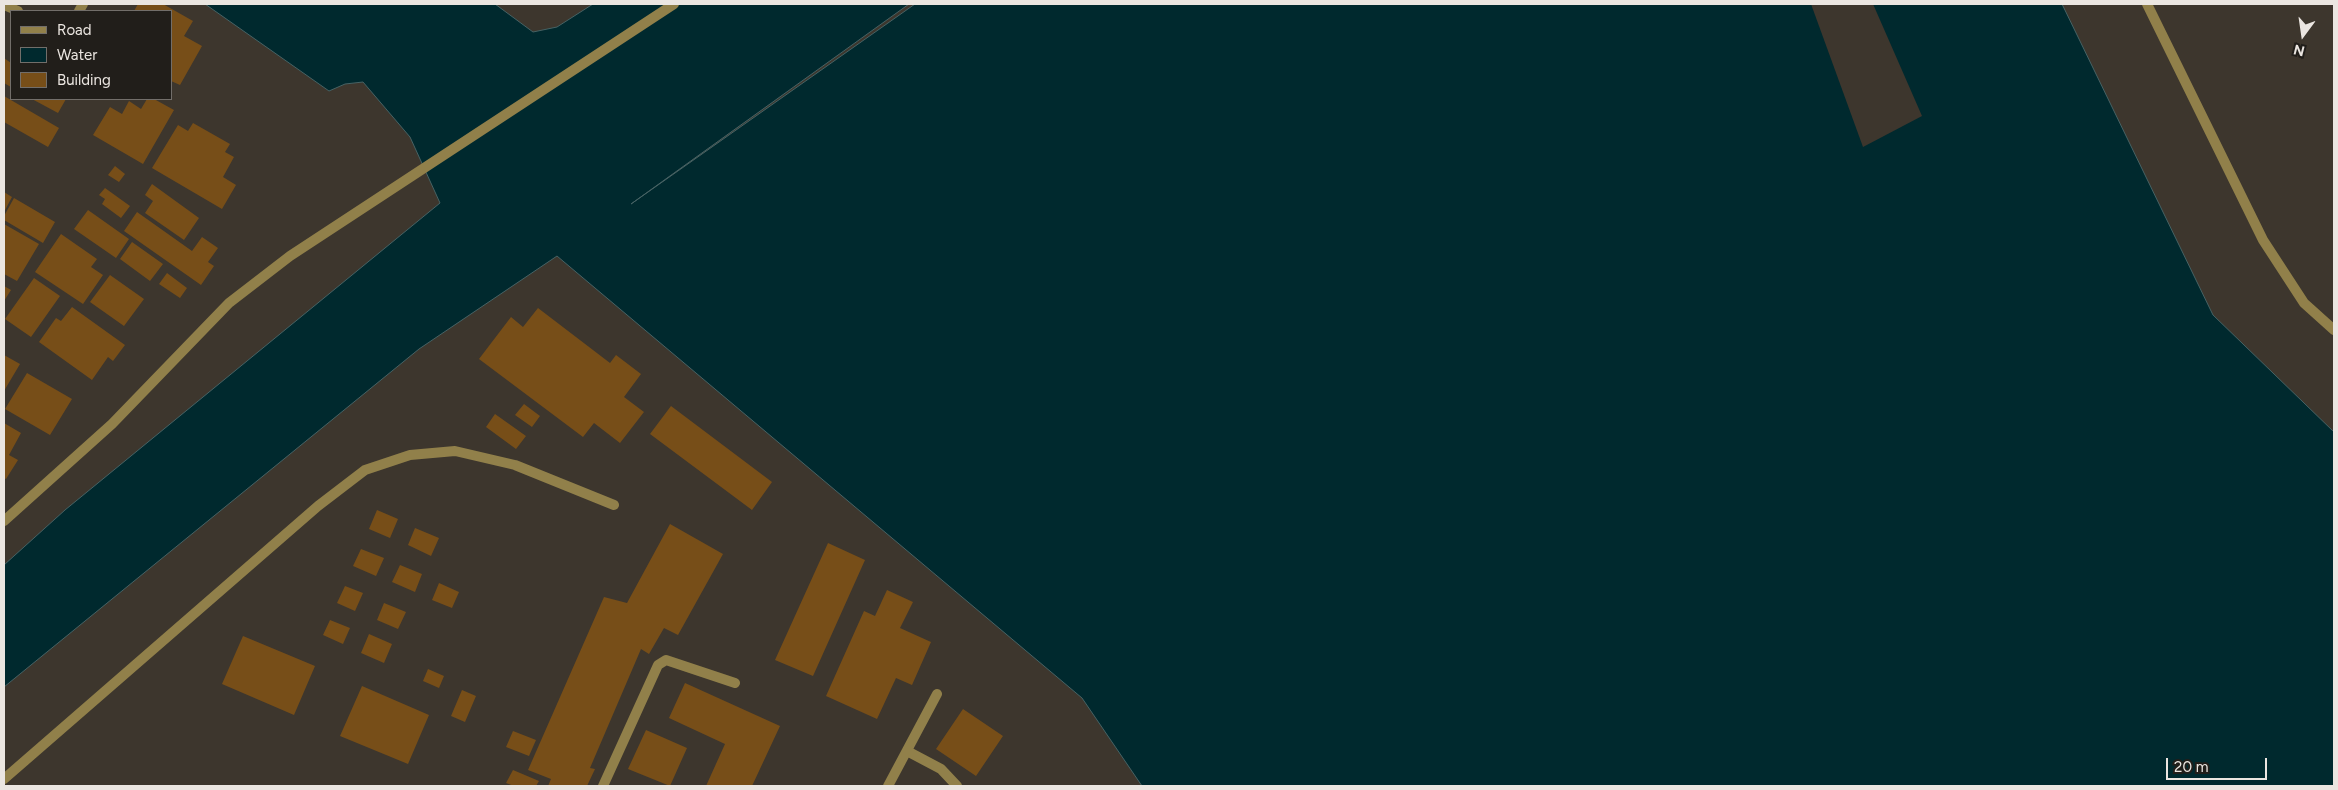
<!DOCTYPE html>
<style>
body{margin:0}
#map{position:relative;width:2338px;height:790px;overflow:hidden;background:#3d362d;font-family:Figtree,sans-serif}
canvas{display:block}
.frame{position:absolute;inset:0;border:5px solid #ebe6e1;pointer-events:none}
.legend{position:absolute;left:10px;top:10px;width:162px;height:90px;box-sizing:border-box;background:#211e1a;border:1px solid #726e6a;margin:0;padding:6px 9px;list-style:none;font-size:15px;color:#ebe6e1}
.legend li{display:flex;align-items:center;gap:10px;height:25px}
.legend b{width:25px;border:1px solid #726e6a}
.north{position:absolute;left:2278px;top:10px;width:50px;height:50px;-webkit-text-stroke:4px #211e1a;paint-order:stroke;rotate:194deg;font-size:14px;font-weight:700;line-height:20px;text-align:center;color:#ebe6e1}
.north::after{content:'';display:block;margin:auto;width:18px;height:22px;background:#ebe6e1;clip-path:polygon(50% 0,100% 100%,50% 72%,0 100%)}
.scale{position:absolute;left:2166px;top:758px;width:101px;height:22px;box-sizing:border-box;border:2px solid #ebe6e1;border-top:0;padding-left:6px;font-size:15px;line-height:18px;white-space:nowrap;color:#ebe6e1;-webkit-text-stroke:4px #211e1a;paint-order:stroke}
</style>
<div id="map">
<canvas width="2338" height="790"></canvas>
<div class="frame"></div>
<ul class="legend">
<li><b style="height:6px;background:#91804a"></b>Road</li>
<li><b style="height:14px;background:#00292e"></b>Water</li>
<li><b style="height:14px;background:#774e18"></b>Building</li>
</ul>
<div class="north">N</div>
<div class="scale">20 m</div>
</div>
<script>
const ctx = document.querySelector('canvas').getContext('2d');
ctx.lineJoin = 'round';
function fillPath(path, color) {
  ctx.fillStyle = color;
  ctx.fill(path, 'evenodd');
}
function shape(rows) {
  const path = new Path2D();
  for (const r of rows) {
    path.moveTo(r[0], r[1]);
    for (let i = 2; i < r.length; i += 2) path.lineTo(r[i], r[i + 1]);
  }
  return path;
}
function trace(path, color, width, dash) {
  ctx.strokeStyle = color;
  ctx.lineWidth = width;
  ctx.lineCap = dash ? 'butt' : 'round';
  ctx.setLineDash(dash || []);
  ctx.stroke(path);
}
const water = shape([
 [205,4,495,4,533,32,557,27,593,4,909,4,631,204,915,4,2062,4,2213,315,2334,432,2334,786,1142,786,1082,698,557,256,419,349,4,687,4,565,65,510,440,203,410,137,363,82,345,84,329,91,205,4]
]);
fillPath(water, '#00292e');
trace(water, '#466264', 1);
fillPath(shape([
 [1811,4,1873,4,1922,116,1863,147]
]), '#3d362d');
fillPath(shape([
 [138,4,163,4,193,21,184,36,202,46,180,85,171,81,171,11,134,11],
 [4,58,11,63,11,87,4,83],
 [4,96,59,128,48,147,4,122],
 [32,99,66,99,58,113],
 [147,99,154,99,174,110,143,164,93,135,110,107,122,114,129,101,141,109],
 [193,123,230,144,225,152,234,157,223,177,236,185,222,209,152,168,178,125,188,131],
 [115,166,125,174,119,182,108,175],
 [152,184,199,218,184,240,145,213,153,201,145,195],
 [105,188,130,206,121,218,102,204,105,199,99,195],
 [4,192,12,197,4,212],
 [14,198,55,222,43,243,4,220,4,216],
 [88,210,129,239,116,258,74,229],
 [137,212,192,251,202,237,218,248,208,262,214,266,201,285,124,231],
 [4,224,39,244,17,281,4,274],
 [61,234,97,259,91,267,103,275,83,304,35,272],
 [132,242,163,264,150,281,120,259],
 [167,273,187,288,180,298,159,284],
 [110,275,144,299,124,326,90,302],
 [34,278,60,296,31,337,5,319],
 [4,286,11,290,4,301],
 [72,307,125,345,113,361,108,357,92,380,39,342,56,318,61,321],
 [538,308,610,363,616,355,641,374,624,397,644,412,620,443,594,423,583,437,479,359,511,317,523,327],
 [4,355,20,364,4,391],
 [27,373,72,399,50,435,5,409],
 [524,404,540,416,532,427,515,415],
 [671,406,772,482,752,510,650,434],
 [495,414,526,436,516,449,486,427],
 [4,423,21,433,9,455,18,460,6,479,4,478],
 [377,510,398,519,390,538,369,529],
 [670,524,723,554,678,635,664,628,649,654,641,649,590,768,595,769,587,786,548,786,551,779,528,770,604,597,627,603],
 [415,528,439,538,431,556,408,545],
 [828,543,865,560,813,676,775,660],
 [361,549,384,558,376,576,353,566],
 [400,565,422,574,415,592,392,582],
 [439,583,459,592,452,608,432,600],
 [345,586,363,593,355,611,337,603],
 [887,590,913,602,900,628,931,642,912,685,896,678,877,719,826,696,864,611,875,616],
 [384,603,406,612,398,629,377,620],
 [330,620,350,628,343,644,323,635],
 [369,634,392,644,384,663,361,653],
 [243,636,315,666,294,715,222,684],
 [428,669,444,676,439,688,423,681],
 [685,683,780,726,752,786,706,786,725,744,669,718],
 [362,686,429,715,408,764,340,736],
 [462,690,476,696,465,722,451,716],
 [963,709,1003,736,976,776,936,749],
 [646,730,687,748,670,786,628,769],
 [513,731,536,740,529,756,506,747],
 [513,770,539,781,536,786,514,786,506,783]
]), '#774e18');
trace(shape([
 [2147,4,2263,240,2304,303,2334,330],
 [4,5,18,11],
 [79,11,83,4],
 [907,751,941,769,957,786],
 [4,779,318,506,365,470,410,455,455,451,515,465,614,505],
 [603,786,658,665,666,660,735,683],
 [888,786,937,694]
]), '#91804a', 10);
trace(shape([
 [4,521,112,424,229,303,290,256,674,4]
]), '#91804a', 10);
</script>
